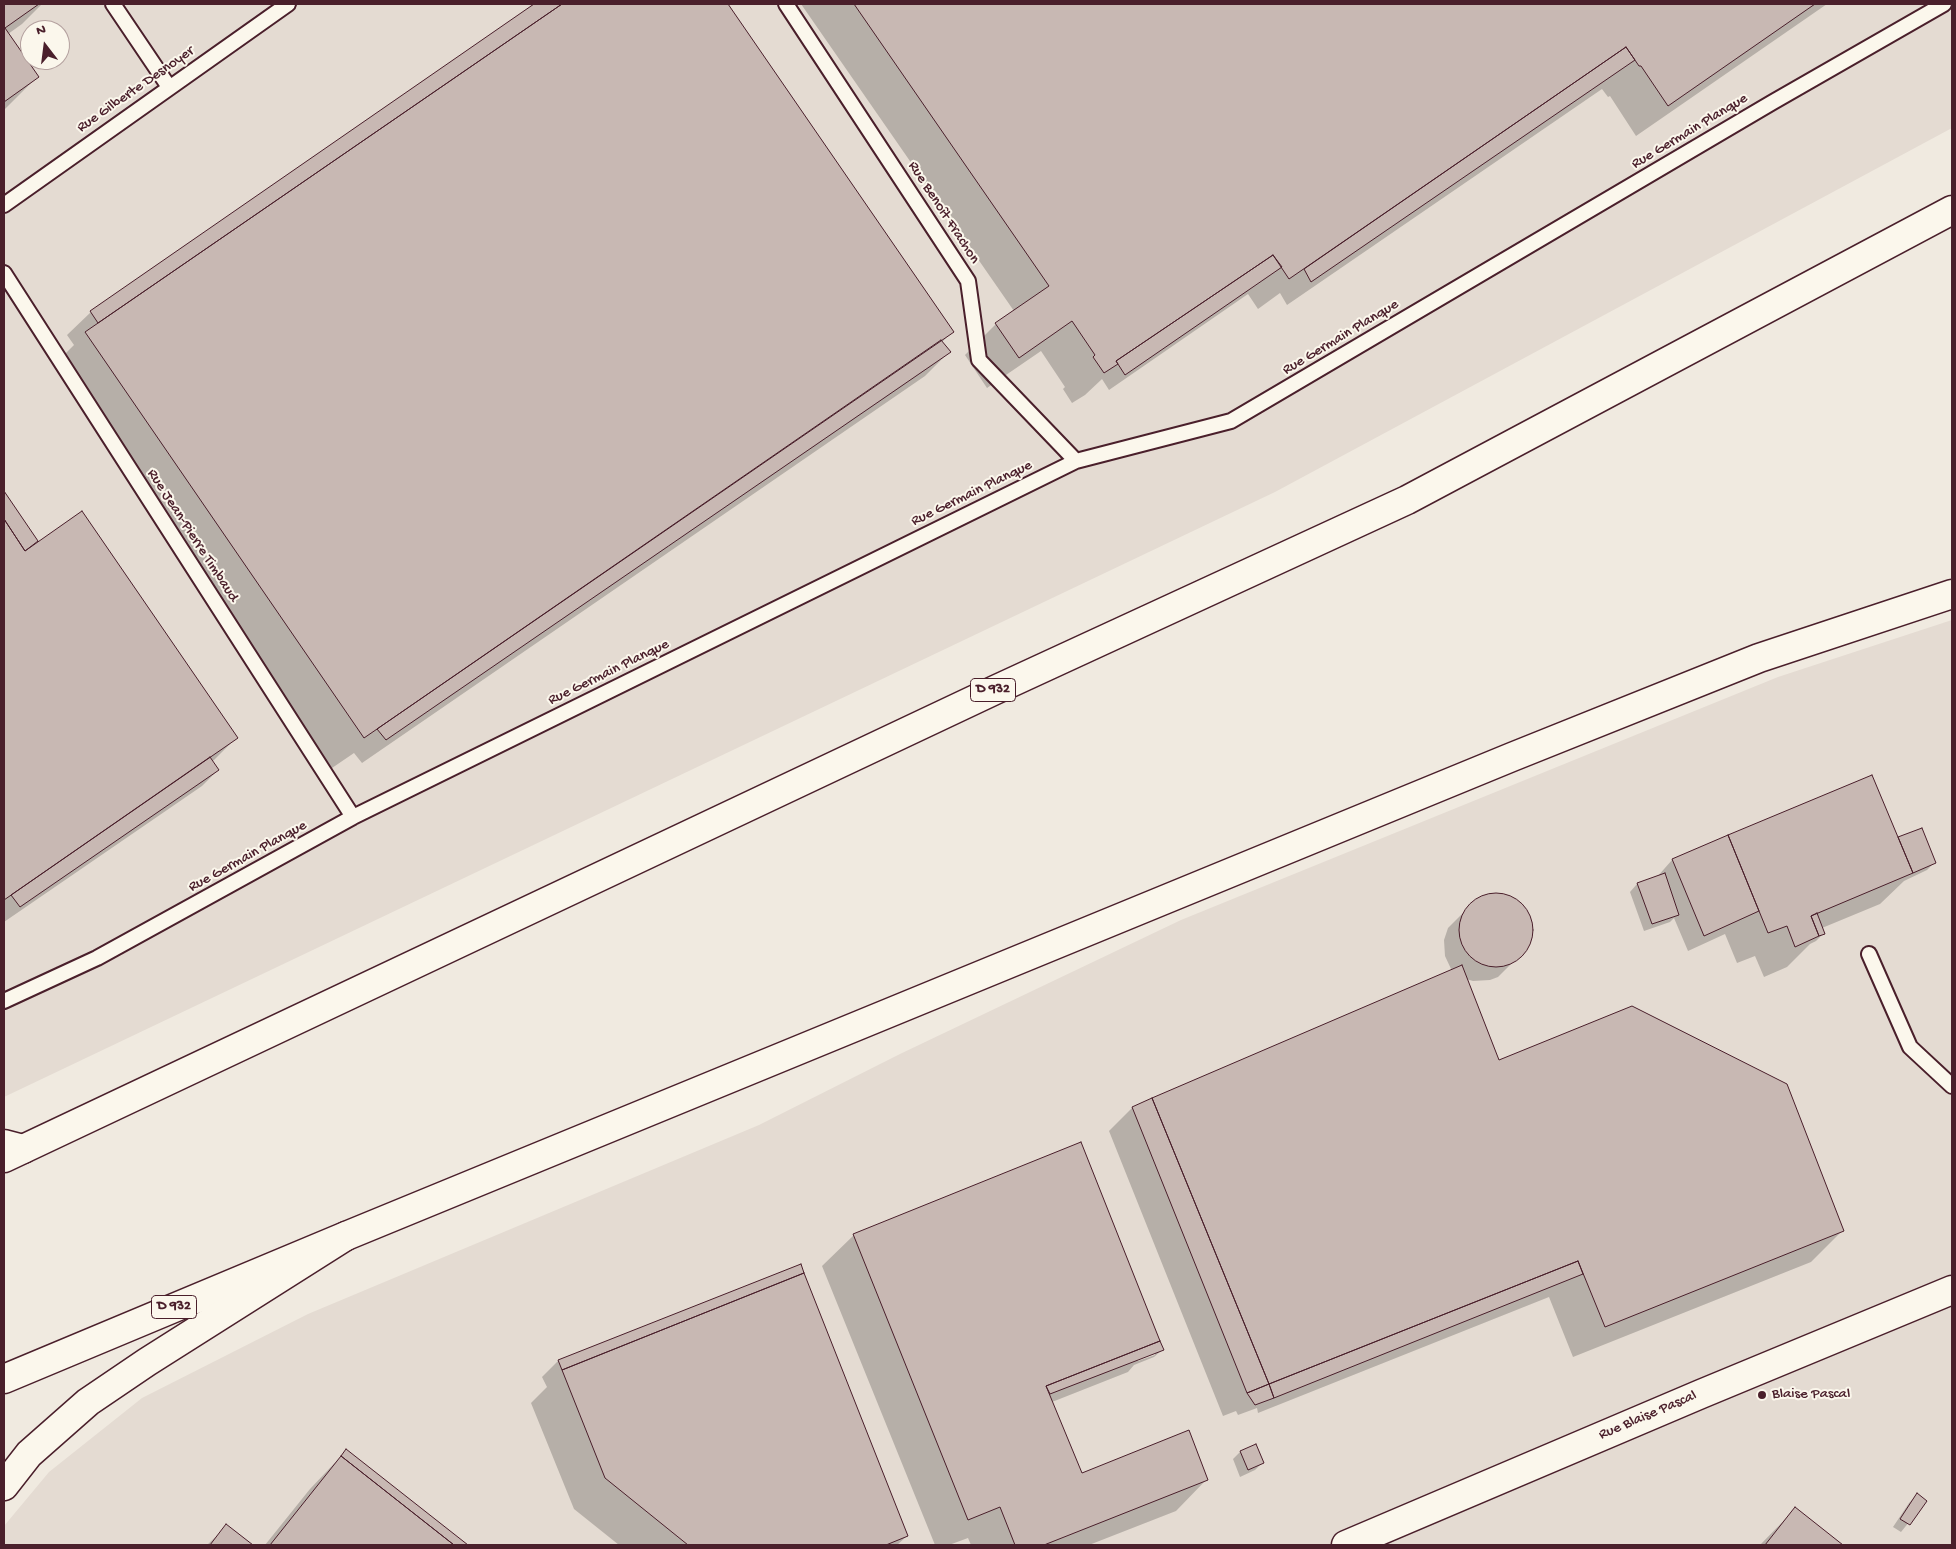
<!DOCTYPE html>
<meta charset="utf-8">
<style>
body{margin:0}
#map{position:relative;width:1956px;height:1549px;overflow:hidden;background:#f0eae0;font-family:"Gochi Hand",sans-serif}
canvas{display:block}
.frame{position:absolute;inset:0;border:5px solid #4a1f2b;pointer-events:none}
.north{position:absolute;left:20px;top:20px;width:50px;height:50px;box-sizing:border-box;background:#fbf7ec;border:1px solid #b4a19f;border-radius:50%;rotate:345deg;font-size:14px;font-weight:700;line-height:20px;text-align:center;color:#4a1f2b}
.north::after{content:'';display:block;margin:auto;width:18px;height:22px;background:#4a1f2b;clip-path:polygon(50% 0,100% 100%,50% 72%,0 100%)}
</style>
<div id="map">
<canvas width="1956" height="1549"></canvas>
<div class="frame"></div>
<div class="north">N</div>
</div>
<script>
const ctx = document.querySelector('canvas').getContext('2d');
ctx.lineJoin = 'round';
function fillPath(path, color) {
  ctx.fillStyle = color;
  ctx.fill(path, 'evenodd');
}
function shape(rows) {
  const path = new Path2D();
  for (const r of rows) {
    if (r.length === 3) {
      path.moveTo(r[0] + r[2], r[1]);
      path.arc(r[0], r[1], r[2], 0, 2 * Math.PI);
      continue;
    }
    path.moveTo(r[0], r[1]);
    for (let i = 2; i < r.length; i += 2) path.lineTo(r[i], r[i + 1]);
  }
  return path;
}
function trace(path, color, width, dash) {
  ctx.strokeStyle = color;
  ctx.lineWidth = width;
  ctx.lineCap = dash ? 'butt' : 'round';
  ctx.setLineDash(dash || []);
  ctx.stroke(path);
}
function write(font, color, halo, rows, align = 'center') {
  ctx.font = font + ' "Gochi Hand",sans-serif';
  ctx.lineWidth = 4;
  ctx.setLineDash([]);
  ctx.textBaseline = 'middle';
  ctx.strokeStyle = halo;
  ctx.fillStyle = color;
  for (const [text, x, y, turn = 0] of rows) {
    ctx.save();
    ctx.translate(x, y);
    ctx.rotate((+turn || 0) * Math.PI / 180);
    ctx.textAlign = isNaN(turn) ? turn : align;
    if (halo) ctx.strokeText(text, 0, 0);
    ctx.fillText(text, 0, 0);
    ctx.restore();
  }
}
fillPath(shape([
 [4,4,1952,4,1952,128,1275,492,4,1097],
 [30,30,60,30,60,60,30,60],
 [1952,620,1952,1545,4,1545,4,1526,49,1472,142,1398,308,1314,759,1125,900,1054,1181,920,1778,677]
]), '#e4dbd2');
fillPath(shape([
 [4,4,42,4,22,24,8,34,37,77,4,110],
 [536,4,726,4,953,331,942,342,949,352,925,376,362,763,354,753,332,768,55,364,74,345,67,335,91,312],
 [801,4,1827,4,1636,136,1610,96,1608,97,1602,89,1287,305,1280,293,1258,309,1248,294,1109,390,1102,379,1085,395,1072,403,1063,389,1065,387,1041,351,987,388,965,355,996,324,1014,311],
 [4,493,37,541,33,547,236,738,212,762,218,770,202,786,4,922],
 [1922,830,1935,862,1927,870,1904,881,1880,904,1822,928,1824,933,1816,941,1810,944,1787,967,1764,977,1755,956,1737,963,1725,934,1688,951,1674,918,1670,922,1644,931,1630,892,1637,884,1657,877,1672,860,1729,836,1897,839],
 [1491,895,1503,895,1520,902,1531,920,1532,936,1526,949,1498,977,1490,980,1473,981,1466,979,1498,1062,1842,1231,1811,1262,1573,1357,1549,1297,1258,1413,1257,1408,1238,1415,1236,1411,1223,1416,1109,1131,1132,1108,1452,971,1445,956,1444,940,1448,928,1476,900],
 [854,1235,1162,1350,1154,1357,1134,1365,1128,1372,1052,1402,1081,1475,1207,1479,1176,1511,1089,1545,971,1545,968,1538,949,1545,935,1545,822,1266],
 [1155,1352,1155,1355,1138,1361,1137,1359],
 [800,1266,907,1536,897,1545,619,1545,574,1509,531,1403,547,1387,542,1377,558,1361],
 [346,1451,466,1545,265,1545,310,1489],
 [1240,1452,1262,1463,1255,1470,1240,1477,1233,1459],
 [1917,1495,1926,1501,1901,1532,1893,1527,1909,1503],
 [1795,1509,1841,1545,1760,1545],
 [227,1526,251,1545,207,1545]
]), '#0003');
const building = shape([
 [4,4,39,4,5,28,39,77,4,102,4,4],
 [534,4,562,4,98,323,90,311,534,4],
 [562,4,728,4,954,332,364,738,85,332,562,4],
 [854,4,1815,4,1668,106,1641,66,1639,66,1626,47,1289,279,1273,255,1116,361,1118,364,1104,373,1093,357,1095,355,1072,321,1019,358,995,323,1049,286,854,4],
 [1626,47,1635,60,1311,282,1304,269,1626,47],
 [1273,255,1282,267,1125,375,1116,361,1273,255],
 [941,340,951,352,386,740,377,729,941,340],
 [4,491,38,541,25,551,4,519,4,491],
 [82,511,238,738,4,900,4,519,25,551,82,511],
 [210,757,219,770,20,907,11,895,210,757],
 [1872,775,1913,873,1811,916,1819,936,1795,947,1787,926,1768,933,1728,835,1872,775],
 [1922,828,1936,863,1913,873,1898,837,1922,828],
 [1728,835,1759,911,1704,936,1672,859,1728,835],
 [1665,873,1679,915,1652,924,1637,883,1665,873],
 [1496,930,37],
 [1817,913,1825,934,1819,936,1811,916,1817,913],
 [1462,965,1499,1060,1632,1006,1787,1084,1844,1231,1605,1327,1578,1261,1269,1384,1152,1098,1462,965],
 [1152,1098,1269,1384,1247,1393,1132,1107,1152,1098],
 [1081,1142,1160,1341,1046,1386,1082,1473,1189,1430,1208,1480,1044,1545,1015,1545,1000,1507,968,1520,853,1234,1081,1142],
 [1578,1261,1583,1274,1274,1398,1269,1384,1578,1261],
 [801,1264,804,1273,562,1370,558,1360,801,1264],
 [804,1273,908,1536,886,1545,688,1545,605,1478,562,1370,804,1273],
 [1160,1341,1164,1350,1050,1394,1046,1386,1160,1341],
 [1269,1384,1274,1398,1255,1405,1247,1393,1269,1384],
 [1256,1444,1264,1463,1248,1470,1240,1451,1256,1444],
 [346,1449,468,1545,454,1545,341,1456,346,1449],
 [341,1456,454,1545,270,1545,341,1456],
 [1917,1493,1927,1501,1910,1525,1900,1519,1917,1493],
 [1795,1507,1843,1545,1765,1545,1795,1507],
 [226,1524,253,1545,210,1545,226,1524]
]);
fillPath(building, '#c8b8b3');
trace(building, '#4a1f2b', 1);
const lane = shape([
 [113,4,169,87],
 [786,4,968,281,979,360,1076,461],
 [4,205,288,4],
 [4,273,353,817],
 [1869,954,1910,1047,1952,1086],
 [4,1001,97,958,353,817,1076,461,1231,421,1773,102,1944,4]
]);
const street = shape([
 [1346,1545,1701,1394,1952,1290]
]);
const primary = shape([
 [4,1158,995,690,1407,500,1952,210],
 [4,1379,346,1236,1512,757,1759,658,1952,594]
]);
const highway = shape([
 [4,1144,23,1149],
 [4,1486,29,1454,88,1402,147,1362,346,1236]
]);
trace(lane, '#4a1f2b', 18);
trace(street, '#4a1f2b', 31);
trace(primary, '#4a1f2b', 31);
trace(highway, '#4a1f2b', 31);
trace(lane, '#fbf7ec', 14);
trace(street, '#fbf7ec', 28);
trace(primary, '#fbf7ec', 28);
trace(highway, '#fbf7ec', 28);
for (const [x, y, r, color] of [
 [1762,1395,5,"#4a1f2b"]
]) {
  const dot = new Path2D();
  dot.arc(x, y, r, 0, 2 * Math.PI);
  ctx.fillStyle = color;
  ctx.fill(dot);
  trace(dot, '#fbf7ec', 2);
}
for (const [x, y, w] of [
 [993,690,45],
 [174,1307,45]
]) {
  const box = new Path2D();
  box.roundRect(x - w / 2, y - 11.5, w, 23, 4);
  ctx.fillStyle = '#fbf7ec';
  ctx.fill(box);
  trace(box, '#4a1f2b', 1);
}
write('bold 14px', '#4a1f2b', null, [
 ["D 932",993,690],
 ["D 932",174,1307]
]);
write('15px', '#4a1f2b', '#fbf7ec', [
 ["Rue Gilberte Desnoyer",136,90,-35],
 ["Rue Germain Planque",1690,132,-31],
 ["Rue Benoît Frachon",943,213,57],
 ["Rue Germain Planque",1341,338,-31],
 ["Rue Germain Planque",972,494,-26],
 ["Rue Jean-Pierre Timbaud",192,536,57],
 ["Rue Germain Planque",609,673,-26],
 ["Rue Germain Planque",248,857,-29],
 ["Rue Blaise Pascal",1648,1416,-23]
]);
write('15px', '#4a1f2b', '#fbf7ec', [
 ["Blaise Pascal",1772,1395]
], 'left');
</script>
